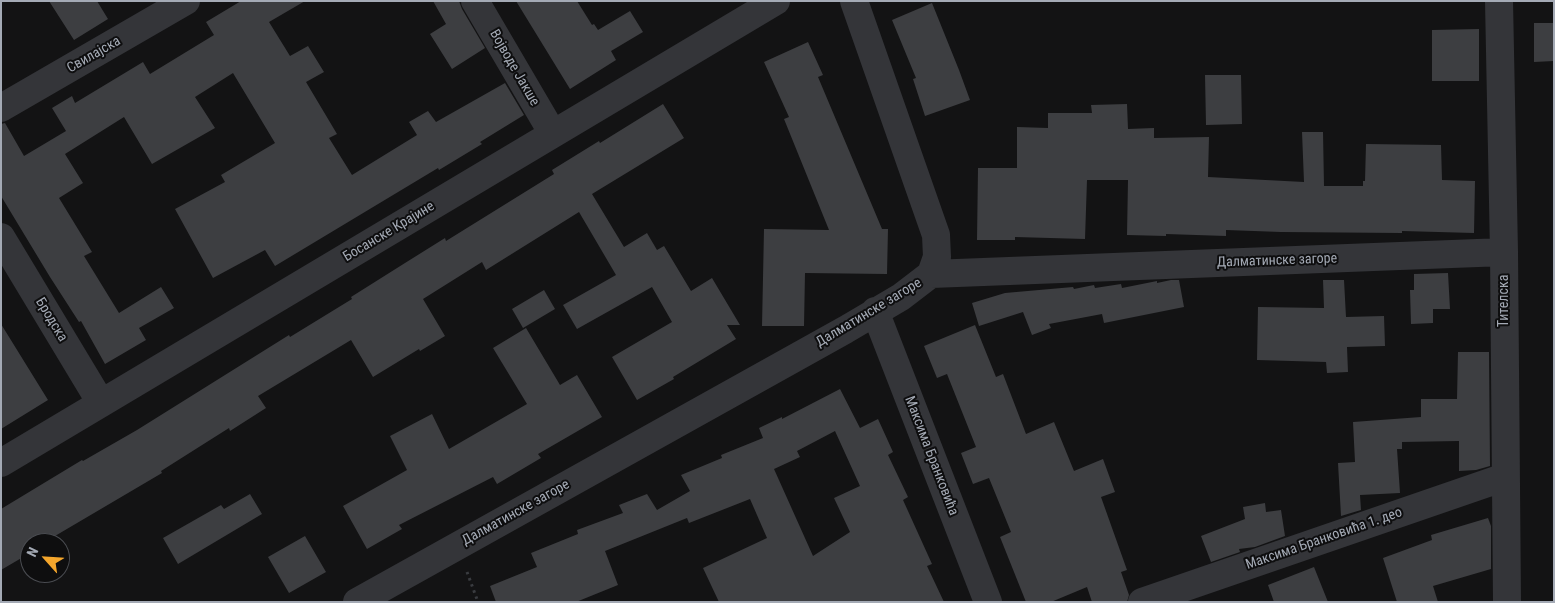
<!DOCTYPE html>
<meta charset="utf-8">
<style>
body{margin:0}
#map{position:relative;width:1555px;height:603px;overflow:hidden;background:#131314;font-family:"Roboto Condensed",sans-serif}
canvas{display:block}
.frame{position:absolute;inset:0;border:2px solid #a4aab5;pointer-events:none}
.north{position:absolute;left:20px;top:533px;width:50px;height:50px;box-sizing:border-box;background:#0e0e0f;border:1px solid #4a4c51;border-radius:50%;rotate:296deg;font-size:14px;font-weight:700;line-height:20px;text-align:center;color:#a4aab5}
.north::after{content:'';display:block;margin:auto;width:18px;height:22px;background:#f4a62c;clip-path:polygon(50% 0,100% 100%,50% 72%,0 100%)}
</style>
<div id="map">
<canvas width="1555" height="603"></canvas>
<div class="frame"></div>
<div class="north">N</div>
</div>
<script>
const ctx = document.querySelector('canvas').getContext('2d');
ctx.lineJoin = 'round';
function fillPath(path, color) {
  ctx.fillStyle = color;
  ctx.fill(path, 'evenodd');
}
function shape(rows) {
  const path = new Path2D();
  for (const r of rows) {
    path.moveTo(r[0], r[1]);
    for (let i = 2; i < r.length; i += 2) path.lineTo(r[i], r[i + 1]);
  }
  return path;
}
function trace(path, color, width, dash) {
  ctx.strokeStyle = color;
  ctx.lineWidth = width;
  ctx.lineCap = dash ? 'butt' : 'round';
  ctx.setLineDash(dash || []);
  ctx.stroke(path);
}
function write(font, color, halo, rows, align = 'center') {
  ctx.font = font + ' "Roboto Condensed",sans-serif';
  ctx.lineWidth = 4;
  ctx.setLineDash([]);
  ctx.textBaseline = 'middle';
  ctx.strokeStyle = halo;
  ctx.fillStyle = color;
  for (const [text, x, y, turn = 0] of rows) {
    ctx.save();
    ctx.translate(x, y);
    ctx.rotate((+turn || 0) * Math.PI / 180);
    ctx.textAlign = isNaN(turn) ? turn : align;
    if (halo) ctx.strokeText(text, 0, 0);
    ctx.fillText(text, 0, 0);
    ctx.restore();
  }
}
fillPath(shape([
 [49,1,97,1,108,19,74,40],
 [241,1,305,1,269,22,290,56,308,46,324,72,306,82,337,134,329,138,352,175,417,135,409,122,428,111,436,122,505,83,524,115,480,142,482,144,439,170,438,168,275,266,265,250,213,278,175,209,225,182,221,175,275,143,233,73,195,97,215,128,152,164,124,117,65,154,83,183,59,198,92,252,84,256,119,313,161,287,174,308,139,328,146,340,105,364,81,321,79,322,50,277,1,196,1,124,5,123,24,156,66,131,52,108,72,96,75,103,143,62,150,74,214,35,206,22],
 [433,1,459,1,462,9,485,48,452,69,430,34,446,24],
 [516,1,577,1,592,25,594,24,598,30,630,11,643,32,611,51,616,60,570,89],
 [932,3,959,70,970,100,925,116,913,79,916,78,892,20],
 [1534,23,1554,23,1554,61,1534,62],
 [1479,29,1479,81,1432,81,1432,30],
 [808,42,823,75,818,77,882,229,888,229,887,274,805,273,804,326,762,326,764,229,829,230,784,119,789,117,764,62],
 [1205,75,1241,75,1242,124,1206,125],
 [663,104,684,138,592,194,624,247,647,233,657,250,664,246,691,291,712,278,740,325,727,325,736,339,673,377,674,379,637,400,612,357,672,322,652,287,577,329,563,305,616,275,579,212,486,270,482,262,423,299,445,336,420,351,419,349,373,377,351,340,258,396,266,408,230,431,229,428,161,471,162,473,55,536,59,543,30,543,30,553,1,570,1,509,82,460,83,461,137,430,289,335,290,337,352,299,351,297,405,263,445,238,446,241,554,174,552,170,599,141,600,143],
 [1127,104,1128,129,1154,128,1154,138,1209,137,1208,177,1304,182,1302,132,1323,132,1324,186,1363,186,1363,181,1365,181,1366,144,1441,145,1442,180,1475,181,1474,233,1402,231,1402,233,1281,232,1226,230,1226,236,1166,234,1166,236,1127,235,1128,180,1087,180,1085,239,1015,237,1015,240,977,240,978,168,1017,168,1017,127,1048,128,1048,113,1092,113,1091,105],
 [1448,273,1450,309,1433,309,1433,323,1411,324,1410,290,1414,290,1414,274],
 [1171,280,1179,280,1184,307,1104,323,1102,314,1049,324,1051,328,1032,335,1023,312,979,326,972,303,1005,293,1073,287,1074,289,1094,285,1095,288,1121,284,1122,288,1157,281,1157,283],
 [1323,280,1344,280,1346,317,1384,316,1385,346,1347,347,1348,372,1327,373,1326,362,1257,360,1258,307,1324,308],
 [544,290,555,309,523,328,512,309],
 [1,324,48,400,1,429],
 [975,325,996,377,1003,374,1026,434,1054,422,1074,471,1103,459,1115,492,1101,497,1127,570,1121,572,1129,595,1127,602,1092,602,1087,587,1051,602,1026,602,1000,537,1011,532,989,478,973,484,961,453,976,447,947,374,937,378,924,346],
 [526,328,560,385,577,375,602,417,538,454,541,458,497,484,493,477,399,525,402,529,367,549,343,506,407,470,390,436,432,414,449,449,527,404,493,348],
 [1458,352,1489,352,1490,466,1476,470,1459,471,1459,441,1402,442,1402,449,1397,449,1400,493,1360,495,1361,510,1341,516,1338,463,1355,462,1353,422,1421,417,1421,399,1457,399],
 [840,389,860,428,878,419,893,452,888,455,908,497,903,500,932,564,927,566,944,602,719,602,703,568,767,538,750,499,689,523,687,518,605,551,618,585,576,602,496,602,490,586,537,567,531,553,578,534,577,530,623,513,619,505,647,494,657,510,690,491,681,475,722,458,721,455,763,438,759,428,782,417,782,419],
 [835,431,860,486,834,498,850,532,813,556,774,469,800,457,797,451],
 [250,494,262,514,178,564,163,538,221,505,224,509],
 [1265,503,1266,512,1281,510,1285,536,1255,547,1239,549,1240,552,1211,562,1201,536,1245,519,1243,507],
 [1488,518,1491,526,1491,569,1433,586,1438,602,1397,602,1383,558,1432,540,1431,535],
 [305,536,326,572,289,593,268,557],
 [1314,567,1328,602,1274,602,1268,585]
]), '#3d3e41');
trace(shape([
 [467,572,478,602]
]), '#3a3c40', 3, [2.5, 4]);
trace(shape([
 [475,1,553,134],
 [854,1,936,235,937,257,931,274],
 [1499,1,1504,252,1507,602],
 [1,108,186,1],
 [1,237,101,403],
 [875,311,988,602],
 [1,463,776,1],
 [357,602,845,330,901,297,931,274,1504,252],
 [1142,602,1505,477]
]), '#343539', 28);
write('14px', '#a4aab5', '#0e0e0f', [
 ["Свилајска",94,55,-30],
 ["Војводе Јакше",514,68,60],
 ["Босанске Крајине",389,232,-31],
 ["Далматинске загоре",1277,261,-2],
 ["Тителска",1504,301,-90],
 ["Далматинске загоре",869,313,-31],
 ["Бродска",51,320,59],
 ["Максима Бранковића",931,456,69],
 ["Далматинске загоре",516,513,-29],
 ["Максима Бранковића 1. део",1324,539,-19]
]);
</script>
